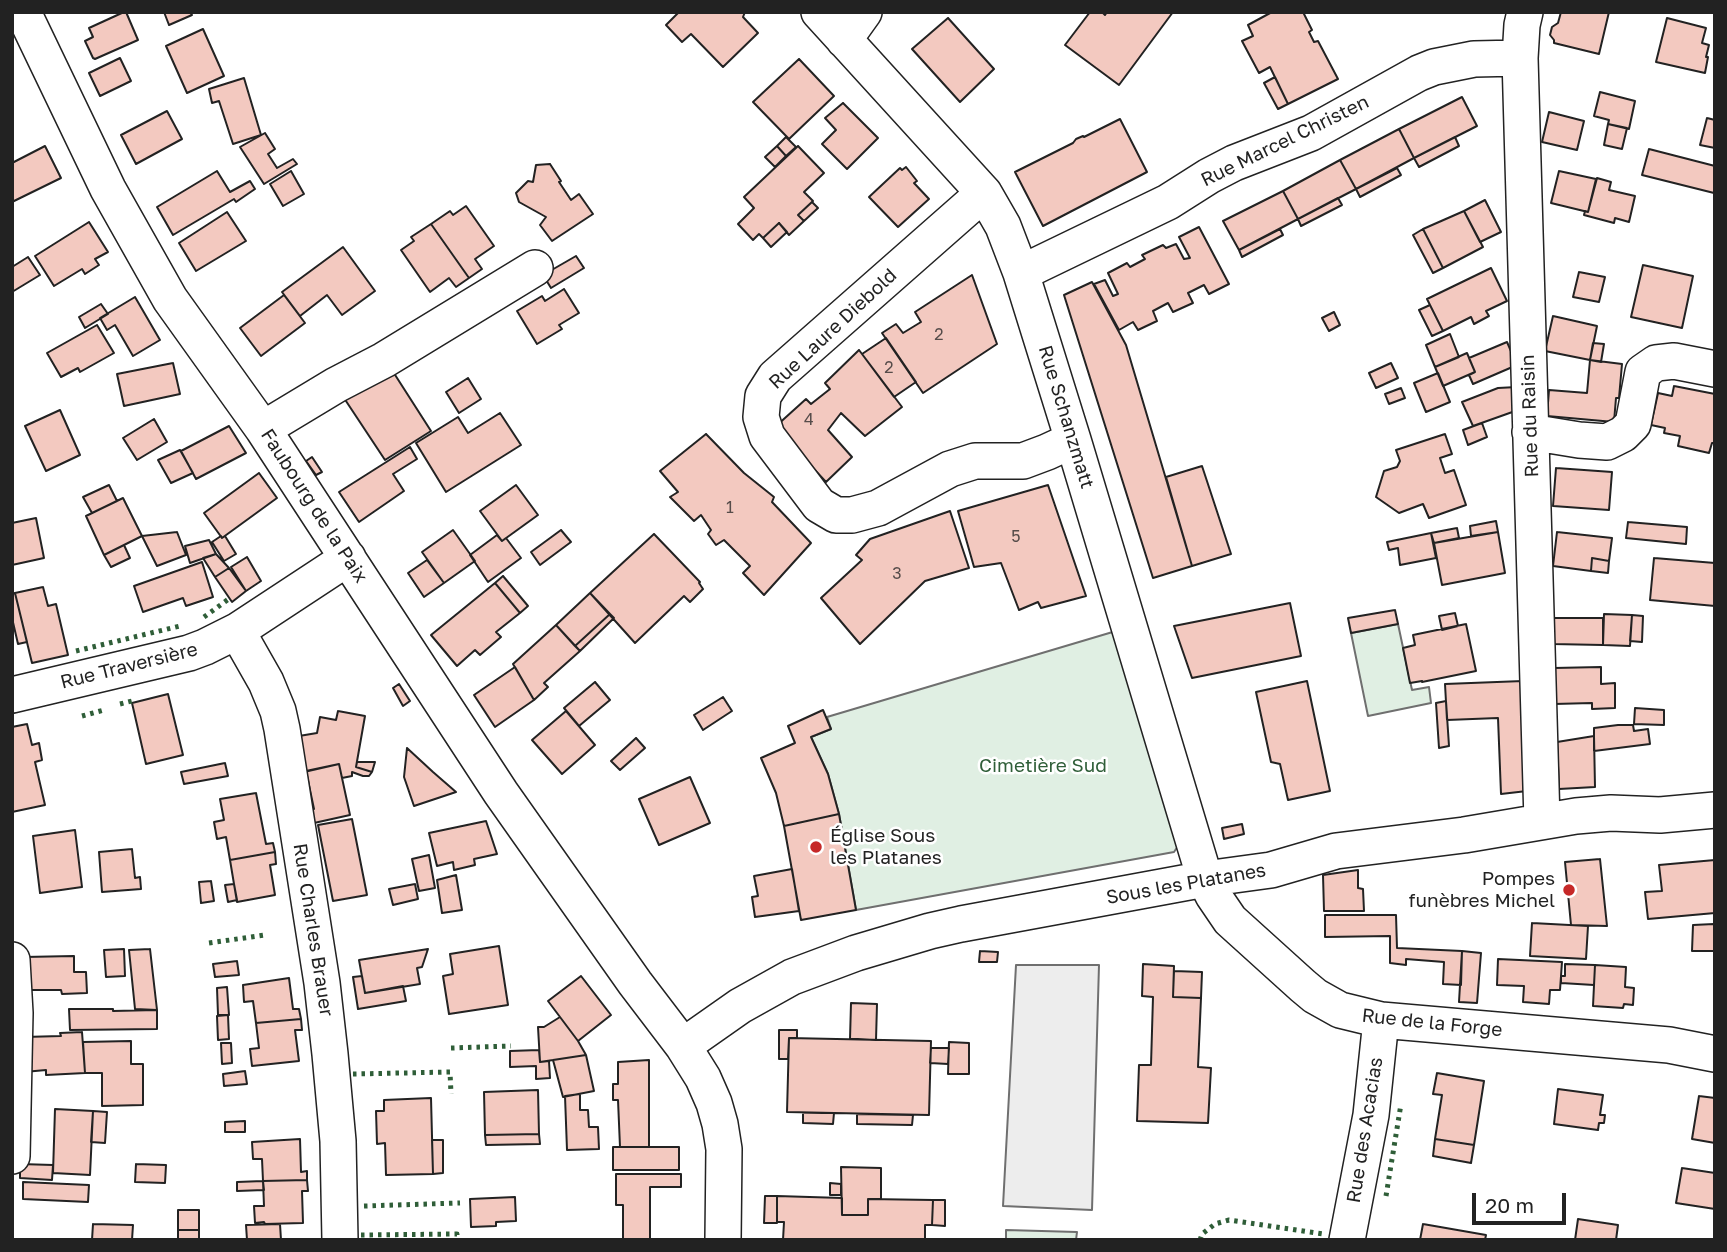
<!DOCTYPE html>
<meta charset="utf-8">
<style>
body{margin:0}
#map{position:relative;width:1727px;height:1252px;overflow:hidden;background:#fff;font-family:"Golos Text",sans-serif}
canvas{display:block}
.frame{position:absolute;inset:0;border:14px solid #222;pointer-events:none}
.scale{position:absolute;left:1472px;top:1193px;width:94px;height:32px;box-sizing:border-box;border:4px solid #222;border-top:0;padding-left:9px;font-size:21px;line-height:24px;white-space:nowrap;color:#222;-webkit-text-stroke:5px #fff;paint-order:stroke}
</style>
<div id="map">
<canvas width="1727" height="1252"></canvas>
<div class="frame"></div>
<div class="scale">20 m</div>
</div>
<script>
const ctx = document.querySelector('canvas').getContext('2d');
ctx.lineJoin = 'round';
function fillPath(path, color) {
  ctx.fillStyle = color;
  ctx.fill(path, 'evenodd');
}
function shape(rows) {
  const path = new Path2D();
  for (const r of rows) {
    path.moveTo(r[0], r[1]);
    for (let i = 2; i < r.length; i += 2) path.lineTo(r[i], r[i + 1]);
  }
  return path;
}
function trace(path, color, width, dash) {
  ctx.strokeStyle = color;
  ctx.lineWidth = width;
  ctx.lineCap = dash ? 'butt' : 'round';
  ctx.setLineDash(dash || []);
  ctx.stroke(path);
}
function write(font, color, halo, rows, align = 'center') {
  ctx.font = font + ' "Golos Text",sans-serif';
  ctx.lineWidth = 5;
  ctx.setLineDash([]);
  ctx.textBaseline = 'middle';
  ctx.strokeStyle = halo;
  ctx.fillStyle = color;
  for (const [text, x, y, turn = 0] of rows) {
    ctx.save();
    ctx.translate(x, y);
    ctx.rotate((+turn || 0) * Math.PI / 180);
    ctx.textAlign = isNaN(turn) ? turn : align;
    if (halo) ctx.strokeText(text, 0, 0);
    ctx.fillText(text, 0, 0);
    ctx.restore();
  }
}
const green = shape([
 [1398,624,1412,690,1429,687,1431,703,1368,716,1351,633,1398,624],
 [1116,631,1180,843,1174,852,856,910,839,814,828,774,811,737,831,729,827,717,1116,631],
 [1006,1230,1077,1232,1076,1240,1006,1240,1006,1230]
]);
fillPath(green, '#e0efe3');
trace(green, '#6f6f6f', 2);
const parking = shape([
 [1016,965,1099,965,1092,1210,1003,1206,1016,965]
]);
fillPath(parking, '#ededed');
trace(parking, '#6f6f6f', 2);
const building = shape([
 [124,12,126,12,138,40,95,59,93,58,85,41,93,37,89,28,124,12],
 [164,12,190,12,192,15,169,25,164,12],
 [679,12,745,12,743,17,758,33,723,67,691,34,682,42,666,25,679,12],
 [1090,12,1102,12,1105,15,1107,12,1173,12,1119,85,1065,45,1090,12],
 [1272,12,1303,12,1312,30,1309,32,1314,42,1318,41,1338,79,1288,104,1270,67,1259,73,1242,41,1253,36,1248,25,1272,12],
 [1561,12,1609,12,1599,54,1554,43,1554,40,1550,35,1552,27,1558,23,1561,12],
 [948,18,994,69,960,102,912,49,948,18],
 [1667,18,1706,28,1702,43,1709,45,1706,57,1708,57,1705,73,1656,62,1667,18],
 [203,29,224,76,187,93,166,46,203,29],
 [120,58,131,81,100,96,89,73,120,58],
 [799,59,834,96,789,139,753,102,799,59],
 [1275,77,1288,104,1278,109,1264,83,1275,77],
 [244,78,261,135,233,144,219,101,212,103,209,89,244,78],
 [1600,92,1635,101,1629,129,1608,124,1609,120,1594,116,1600,92],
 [1462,97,1477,126,1414,158,1399,129,1462,97],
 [843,103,878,138,847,169,822,144,836,130,825,118,843,103],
 [167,111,182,139,136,164,121,135,167,111],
 [1549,112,1584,121,1577,150,1542,142,1549,112],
 [1707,118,1715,120,1715,148,1700,145,1707,118],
 [1120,119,1147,172,1043,226,1015,172,1073,143,1076,139,1083,136,1084,137,1120,119],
 [1608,124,1627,128,1622,149,1604,145,1608,124],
 [1399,129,1414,158,1356,189,1340,160,1399,129],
 [265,133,275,149,268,154,277,168,293,159,297,164,264,184,240,147,265,133],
 [786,137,796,147,786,156,777,146,786,137],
 [1455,137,1459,146,1419,167,1414,158,1455,137],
 [45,146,61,178,12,202,12,163,45,146],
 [777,146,786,156,775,167,765,157,777,146],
 [798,146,824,173,804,192,813,201,798,215,804,221,789,235,779,223,763,238,759,234,753,240,738,224,754,208,744,197,798,146],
 [1649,149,1715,166,1714,193,1642,175,1649,149],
 [1340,160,1356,189,1298,219,1283,191,1340,160],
 [550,164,561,181,559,182,571,200,579,194,593,214,552,241,540,225,546,217,519,202,516,193,528,181,533,182,536,165,550,164],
 [906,167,917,181,914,183,929,199,898,227,869,197,900,168,902,170,906,167],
 [1397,168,1401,175,1360,197,1356,189,1397,168],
 [217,171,230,192,250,181,255,189,236,202,234,199,173,235,157,207,217,171],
 [291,171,304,194,283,206,270,184,291,171],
 [1559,171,1596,179,1588,212,1551,203,1559,171],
 [1597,178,1611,182,1609,190,1635,196,1629,222,1615,218,1614,223,1584,215,1585,211,1588,212,1597,178],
 [1283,191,1298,219,1239,250,1223,221,1283,191],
 [1338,198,1342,205,1301,226,1298,219,1338,198],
 [1485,200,1501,232,1480,242,1464,211,1485,200],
 [812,202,818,208,804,221,798,215,812,202],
 [466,206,494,246,475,259,482,269,469,278,431,224,450,211,453,215,466,206],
 [1464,211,1483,247,1443,268,1423,229,1464,211],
 [227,212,246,241,196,271,179,243,227,212],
 [89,222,108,252,95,259,99,265,85,274,82,269,54,286,35,256,89,222],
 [779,223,787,232,771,247,763,238,779,223],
 [431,224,469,278,456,287,449,278,430,292,401,250,414,241,411,237,431,224],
 [1199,227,1229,284,1209,294,1204,285,1188,293,1193,303,1173,312,1168,303,1153,311,1157,321,1138,330,1133,322,1119,330,1094,284,1105,280,1113,296,1118,294,1108,273,1127,263,1130,267,1145,259,1142,255,1163,245,1166,248,1176,244,1184,259,1190,258,1179,237,1199,227],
 [1280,229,1283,235,1242,257,1239,250,1280,229],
 [1423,229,1443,268,1433,273,1413,235,1423,229],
 [343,247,375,291,342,315,327,295,300,316,282,292,343,247],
 [576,256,584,268,551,288,543,275,576,256],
 [28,257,40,275,12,292,12,267,28,257],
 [1643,265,1693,276,1682,328,1631,317,1643,265],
 [1491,268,1507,301,1486,311,1489,316,1474,324,1471,317,1443,331,1427,299,1491,268],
 [1579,272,1605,277,1599,302,1573,297,1579,272],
 [972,275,997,344,923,393,882,333,896,324,903,333,921,322,915,312,972,275],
 [1092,282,1126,345,1192,566,1153,578,1064,295,1092,282],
 [564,289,579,313,559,325,562,329,537,344,517,311,542,296,545,301,564,289],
 [284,295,305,323,261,356,240,328,284,295],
 [135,297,160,340,133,356,115,325,107,330,100,318,135,297],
 [101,304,108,314,85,328,79,317,101,304],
 [1430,305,1443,331,1432,336,1419,310,1430,305],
 [1334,312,1340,325,1329,331,1322,318,1334,312],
 [1553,316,1597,326,1590,360,1545,351,1553,316],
 [97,325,114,353,80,372,78,368,61,377,47,353,97,325],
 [1450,334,1459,357,1435,367,1426,345,1450,334],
 [886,338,916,382,894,397,862,354,886,338],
 [1507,342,1517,365,1473,384,1469,375,1475,372,1469,358,1507,342],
 [1593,343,1604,344,1601,362,1590,360,1593,343],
 [859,350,902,407,865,436,841,413,828,430,852,457,826,482,775,427,806,399,811,404,830,389,825,383,859,350],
 [1467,353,1475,372,1443,386,1435,367,1467,353],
 [1590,360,1622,364,1619,398,1616,398,1614,422,1547,416,1549,390,1587,393,1590,360],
 [173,363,180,394,124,406,117,374,173,363],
 [1391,363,1398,378,1376,388,1369,373,1391,363],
 [390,367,431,431,385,460,340,392,390,367],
 [1438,373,1450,402,1426,412,1414,383,1438,373],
 [468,378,481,399,459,413,446,392,468,378],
 [1674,386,1715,394,1715,443,1712,443,1709,453,1678,446,1680,436,1664,433,1665,428,1651,425,1658,393,1672,396,1674,386],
 [1517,387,1518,410,1473,426,1462,402,1498,388,1517,387],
 [1401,388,1405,398,1389,404,1385,394,1401,388],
 [60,410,80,455,46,471,25,426,60,410],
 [500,413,521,445,446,492,416,443,458,417,468,433,500,413],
 [154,419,167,442,137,460,123,438,154,419],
 [1482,423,1487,437,1468,445,1463,430,1482,423],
 [229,426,246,453,196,479,181,451,229,426],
 [706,434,744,473,774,497,772,502,811,543,764,595,743,573,750,566,724,540,716,545,708,534,711,530,701,515,694,521,670,497,678,492,660,471,706,434],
 [1445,434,1452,454,1440,458,1445,473,1454,470,1466,505,1429,518,1423,504,1399,513,1376,497,1384,471,1397,467,1400,461,1396,450,1445,434],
 [410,447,417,459,393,474,404,491,359,522,339,492,410,447],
 [180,450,193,473,171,483,158,460,180,450],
 [312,457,322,472,316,475,306,461,312,457],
 [1202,466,1231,554,1192,566,1166,477,1202,466],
 [1556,468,1612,472,1609,510,1553,506,1556,468],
 [259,473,277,498,222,538,204,513,259,473],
 [109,485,117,501,92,513,83,497,109,485],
 [516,485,538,515,502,541,480,511,516,485],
 [1048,485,1086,596,1041,608,1038,602,1019,610,1001,563,974,567,958,511,1048,485],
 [123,498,142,536,104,555,86,516,123,498],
 [950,511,969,568,925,581,860,644,821,598,862,560,856,555,870,539,950,511],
 [36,518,44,558,12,565,12,523,36,518],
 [1496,521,1498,532,1471,536,1470,526,1496,521],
 [1628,522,1687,527,1686,544,1626,538,1628,522],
 [1457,528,1459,538,1434,543,1431,533,1457,528],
 [453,530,475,561,444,583,422,552,453,530],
 [561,530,571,542,540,565,531,552,561,530],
 [177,532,186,555,157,566,142,536,177,532],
 [1498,532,1505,573,1442,585,1434,543,1498,532],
 [1557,532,1612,538,1609,561,1592,558,1591,571,1553,566,1557,532],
 [1431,533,1436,558,1400,565,1398,548,1389,550,1387,542,1431,533],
 [654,534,700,582,699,583,703,589,690,602,684,596,635,643,590,593,654,534],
 [497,535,502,541,506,538,521,558,488,582,470,555,497,535],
 [221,536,222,538,225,536,236,554,224,561,212,542,221,536],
 [209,540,216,554,190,563,185,546,209,540],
 [124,545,130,558,111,567,104,555,124,545],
 [216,554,229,568,215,577,203,558,216,554],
 [247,557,261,581,246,591,231,567,247,557],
 [1592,558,1609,561,1608,573,1591,571,1592,558],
 [1654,558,1715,563,1715,606,1650,600,1654,558],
 [427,560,444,583,424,597,408,573,427,560],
 [202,562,213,597,186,606,183,598,143,612,134,586,202,562],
 [229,568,246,591,232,602,215,577,229,568],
 [503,576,528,606,520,613,495,583,503,576],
 [495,583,520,613,496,632,501,637,480,655,475,650,457,666,431,635,495,583],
 [43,587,48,606,56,604,68,655,32,663,15,593,43,587],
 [15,593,27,642,18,644,12,618,12,594,15,593],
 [590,593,610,614,575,646,556,625,590,593],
 [1290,603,1301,656,1192,678,1174,626,1290,603],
 [1395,610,1398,624,1351,633,1348,618,1395,610],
 [1455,613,1458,626,1442,630,1439,616,1455,613],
 [610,614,614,618,580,651,575,646,610,614],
 [1604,614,1632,615,1630,646,1603,645,1604,614],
 [1632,615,1643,616,1642,642,1630,641,1632,615],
 [1552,618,1603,618,1603,645,1552,644,1552,618],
 [1466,624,1476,671,1422,682,1422,681,1410,683,1403,648,1415,645,1413,635,1466,624],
 [556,625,580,651,544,683,548,687,534,700,513,664,556,625],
 [515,667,534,700,495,727,474,695,515,667],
 [1601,667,1601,684,1615,683,1615,708,1592,709,1592,703,1554,704,1554,668,1601,667],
 [1307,681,1330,791,1288,800,1280,764,1271,762,1256,692,1307,681],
 [1523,681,1527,791,1501,794,1498,718,1447,720,1445,684,1523,681],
 [595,682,610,700,579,726,564,708,595,682],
 [399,684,410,701,403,706,393,688,399,684],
 [168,694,183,755,146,764,132,703,168,694],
 [723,697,732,711,703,730,694,715,723,697],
 [1446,701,1449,746,1439,748,1436,703,1446,701],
 [1635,708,1664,710,1664,725,1634,724,1635,708],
 [823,710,831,729,811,737,828,774,839,814,784,826,776,793,761,758,795,743,788,726,823,710],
 [338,711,365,716,356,767,372,772,369,776,363,776,352,772,352,776,342,778,339,764,304,772,299,736,317,733,320,717,336,720,338,711],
 [566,711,595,745,562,774,532,740,566,711],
 [27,724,32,745,39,743,42,760,35,762,45,805,12,812,12,727,27,724],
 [1618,725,1633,725,1634,731,1648,729,1650,744,1594,751,1594,728,1618,725],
 [1594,736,1595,787,1559,789,1557,742,1594,736],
 [636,738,645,748,620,770,611,761,636,738],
 [407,748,433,772,456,792,414,806,404,777,407,748],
 [357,762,375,762,372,772,356,767,357,762],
 [225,763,228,776,184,784,181,772,225,763],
 [339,764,350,815,314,823,311,809,314,809,306,771,339,764],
 [690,777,710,823,659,845,639,799,690,777],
 [256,793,266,844,273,843,275,852,230,860,226,837,217,839,214,822,224,820,220,799,256,793],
 [839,814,856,910,801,920,784,826,839,814],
 [352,819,367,895,333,901,318,825,352,819],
 [486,821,497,854,474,859,475,865,454,870,453,862,437,866,429,833,486,821],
 [1242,824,1244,834,1224,839,1222,828,1242,824],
 [75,830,82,887,40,893,33,836,75,830],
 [132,849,135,878,140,877,141,889,102,892,99,852,132,849],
 [275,852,276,864,270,865,275,895,237,902,230,860,275,852],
 [429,855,435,888,419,891,412,859,429,855],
 [1600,859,1607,926,1571,925,1565,862,1600,859],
 [1715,860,1715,913,1648,919,1645,892,1662,891,1659,865,1715,860],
 [792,869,799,911,755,917,752,897,758,896,754,876,792,869],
 [1358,870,1358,888,1363,889,1364,911,1324,911,1323,875,1358,870],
 [456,875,462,910,442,913,437,880,456,875],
 [211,881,214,901,201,903,199,882,211,881],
 [234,884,237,900,228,902,225,885,234,884],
 [415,884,418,899,393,905,389,889,415,884],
 [1325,915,1396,915,1397,948,1462,951,1461,985,1443,984,1444,962,1406,959,1406,965,1390,963,1390,936,1325,937,1325,915],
 [1532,923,1588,926,1586,959,1530,956,1532,923],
 [1714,924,1715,951,1692,951,1693,925,1714,924],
 [499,946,508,1005,449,1014,443,976,453,974,450,954,499,946],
 [124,949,125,976,106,977,104,950,124,949],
 [150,949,157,1010,135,1009,129,950,150,949],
 [428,949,422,967,417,968,420,984,365,993,359,960,428,949],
 [980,951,998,952,997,962,979,962,980,951],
 [1462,951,1481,953,1477,1003,1459,1002,1462,951],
 [74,956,74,972,86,972,87,993,62,994,61,990,25,990,24,957,74,956],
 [1498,959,1562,962,1560,990,1550,990,1549,1004,1523,1002,1524,986,1497,985,1498,959],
 [237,961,239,975,215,977,213,964,237,961],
 [1143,964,1174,966,1173,997,1201,998,1198,1067,1211,1068,1208,1123,1137,1121,1139,1065,1151,1065,1153,997,1142,996,1143,964],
 [1565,964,1595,965,1594,985,1561,983,1561,976,1565,976,1565,964],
 [1595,965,1626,967,1625,987,1634,988,1633,1005,1624,1004,1623,1008,1593,1006,1595,965],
 [1174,971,1202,972,1201,998,1173,997,1174,971],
 [362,976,365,993,403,986,406,1001,358,1009,353,977,362,976],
 [581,976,611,1015,578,1041,548,1001,581,976],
 [289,978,293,1009,299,1009,301,1019,256,1023,253,1001,244,1002,243,985,289,978],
 [227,987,229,1015,218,1015,217,988,227,987],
 [851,1003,877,1004,876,1040,850,1039,851,1003],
 [69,1009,113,1009,113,1011,157,1010,157,1029,70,1030,69,1009],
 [228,1015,229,1039,218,1040,217,1016,228,1015],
 [560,1017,578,1041,586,1055,540,1062,538,1027,544,1027,560,1017],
 [301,1019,302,1030,295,1030,299,1061,252,1066,250,1049,259,1048,256,1023,301,1019],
 [779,1030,797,1030,797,1038,789,1038,788,1059,779,1059,779,1030],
 [82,1032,85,1073,46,1075,46,1070,24,1072,24,1037,61,1036,60,1033,82,1032],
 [789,1038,931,1041,929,1115,787,1112,789,1038],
 [131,1041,131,1064,143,1064,143,1105,102,1106,102,1073,85,1073,83,1042,131,1041],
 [949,1042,969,1043,969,1074,948,1074,949,1042],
 [221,1043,231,1043,232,1063,222,1064,221,1043],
 [931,1048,949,1048,948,1064,930,1063,931,1048],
 [539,1050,540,1062,549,1061,550,1078,536,1079,536,1066,510,1067,510,1051,539,1050],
 [586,1055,594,1091,563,1097,553,1060,586,1055],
 [649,1060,649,1147,620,1147,618,1100,613,1100,613,1084,618,1084,618,1062,649,1060],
 [245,1071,247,1084,224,1086,223,1074,245,1071],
 [1437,1073,1484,1081,1474,1145,1435,1139,1442,1095,1433,1094,1437,1073],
 [1558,1089,1603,1095,1600,1115,1605,1115,1604,1123,1599,1123,1598,1130,1554,1124,1558,1089],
 [538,1090,539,1134,485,1135,484,1092,538,1090],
 [580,1094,580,1110,588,1110,589,1127,598,1127,599,1149,567,1150,565,1096,580,1094],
 [1699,1096,1715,1098,1715,1143,1692,1139,1699,1096],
 [431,1098,433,1174,386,1175,385,1143,377,1144,376,1111,384,1111,384,1100,431,1098],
 [55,1109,93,1111,90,1175,53,1173,55,1109],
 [93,1111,107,1112,105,1143,91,1142,93,1111],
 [803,1113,834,1113,833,1124,803,1123,803,1113],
 [857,1114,913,1115,912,1125,857,1124,857,1114],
 [245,1121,245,1132,225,1132,225,1122,245,1121],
 [539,1134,540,1144,486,1145,485,1135,539,1134],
 [300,1139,301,1172,307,1171,307,1180,263,1181,262,1159,253,1159,252,1142,300,1139],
 [1435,1139,1474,1145,1471,1163,1433,1156,1435,1139],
 [432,1140,443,1140,443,1173,433,1174,432,1140],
 [613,1147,679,1147,679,1170,613,1170,613,1147],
 [20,1164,53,1165,52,1180,20,1178,20,1164],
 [136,1164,166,1165,165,1183,135,1182,136,1164],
 [841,1167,881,1168,881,1199,868,1199,868,1215,842,1215,841,1167],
 [1682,1168,1715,1173,1715,1209,1676,1203,1682,1168],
 [616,1174,681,1174,681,1187,650,1187,650,1240,623,1240,623,1205,616,1205,616,1174],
 [307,1180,308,1191,302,1191,303,1223,265,1224,264,1222,255,1223,254,1206,264,1206,263,1181,307,1180],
 [263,1181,264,1190,237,1191,237,1182,263,1181],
 [23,1182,89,1185,88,1202,23,1199,23,1182],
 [830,1183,841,1184,841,1195,830,1195,830,1183],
 [765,1196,777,1196,777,1223,764,1223,765,1196],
 [777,1196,842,1198,842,1215,868,1215,868,1199,933,1200,932,1225,925,1225,925,1240,783,1240,784,1222,777,1222,777,1196],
 [515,1197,516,1221,496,1222,496,1226,471,1227,470,1199,515,1197],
 [933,1200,945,1200,945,1226,932,1225,933,1200],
 [178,1210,199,1210,199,1230,178,1230,178,1210],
 [1578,1219,1618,1225,1616,1240,1575,1240,1578,1219],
 [93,1224,133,1225,132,1240,92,1240,93,1224],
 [280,1224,281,1240,247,1240,246,1225,280,1224],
 [1423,1224,1486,1235,1485,1240,1420,1240,1423,1224],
 [178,1230,199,1230,199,1240,178,1240,178,1230]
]);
fillPath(building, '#f3c9c0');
trace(building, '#222', 2);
const minor = shape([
 [23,12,108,189,170,299,263,429,501,793,635,983,683,1046,703,1078,714,1103,720,1124,724,1149,723,1240],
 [819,12,984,193,1003,226,1021,273,1073,440,1205,879,1213,895,1230,920,1303,986,1315,996,1340,1010,1381,1020,1669,1045,1715,1054],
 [1525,12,1522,25,1520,58,1542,821],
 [844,40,864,12],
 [984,193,775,377,763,396,761,417,767,436,819,505,836,515,852,515,878,508,950,469,975,461,1023,461,1047,452,1073,440],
 [1021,273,1168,202,1209,176,1234,163,1311,133,1419,73,1434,67,1474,59,1520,58],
 [263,429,336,385,384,360,535,268],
 [1530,432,1579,440,1607,442,1623,434,1633,424,1643,372,1656,363,1674,361,1715,369],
 [237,631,266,682,278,711,282,729,322,983,330,1054,338,1141,340,1240],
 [12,695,189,653,205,647,237,631,348,558],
 [12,960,15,1013,12,1156],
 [683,1046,740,1006,792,977,856,953,930,931,961,924,1205,879,1271,870,1336,851,1464,835,1576,816,1611,813,1660,815,1715,810],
 [1347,1240,1371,1115,1381,1020]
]);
trace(minor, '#222', 38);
trace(minor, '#fff', 35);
trace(shape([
 [204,617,230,598],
 [76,651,180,626],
 [120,704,132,701],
 [82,716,104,710],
 [209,943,265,935],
 [451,1048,511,1046],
 [353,1074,450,1072,451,1094],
 [1386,1196,1401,1104],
 [364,1206,460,1203],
 [361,1235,457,1234,457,1240],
 [1200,1240,1202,1234,1215,1224,1229,1220,1324,1234]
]), '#2f5e38', 5, [3.5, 5]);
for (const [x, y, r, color] of [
 [816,847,7,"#c62828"],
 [1569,890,7,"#c62828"]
]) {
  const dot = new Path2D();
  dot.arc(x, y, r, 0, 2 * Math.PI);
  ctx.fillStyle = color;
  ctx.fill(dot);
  trace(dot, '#fff', 2.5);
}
write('16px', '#564c4a', null, [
 ["2",939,335],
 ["2",889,368],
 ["4",809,420],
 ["1",730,508],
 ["5",1016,537],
 ["3",897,574]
]);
write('19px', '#222', '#fff', [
 ["Rue Marcel Christen",1285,141,-26],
 ["Rue Laure Diebold",833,329,-43],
 ["Rue du Raisin",1530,416,-92],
 ["Rue Schanzmatt",1066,417,73],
 ["Faubourg de la Paix",314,506,57],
 ["Rue Traversière",129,666,-14],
 ["Sous les Platanes",1186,884,-10],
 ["Rue Charles Brauer",313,930,81],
 ["Rue de la Forge",1432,1023,6],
 ["Rue des Acacias",1365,1130,-81]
]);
write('19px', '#2f5e38', '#fff', [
 ["Cimetière Sud",1043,766]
]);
write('19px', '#222', '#fff', [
 ["Église Sous",830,836],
 ["les Platanes",830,858],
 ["Pompes",1555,879,"right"],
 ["funèbres Michel",1555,901,"right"]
], 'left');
</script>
